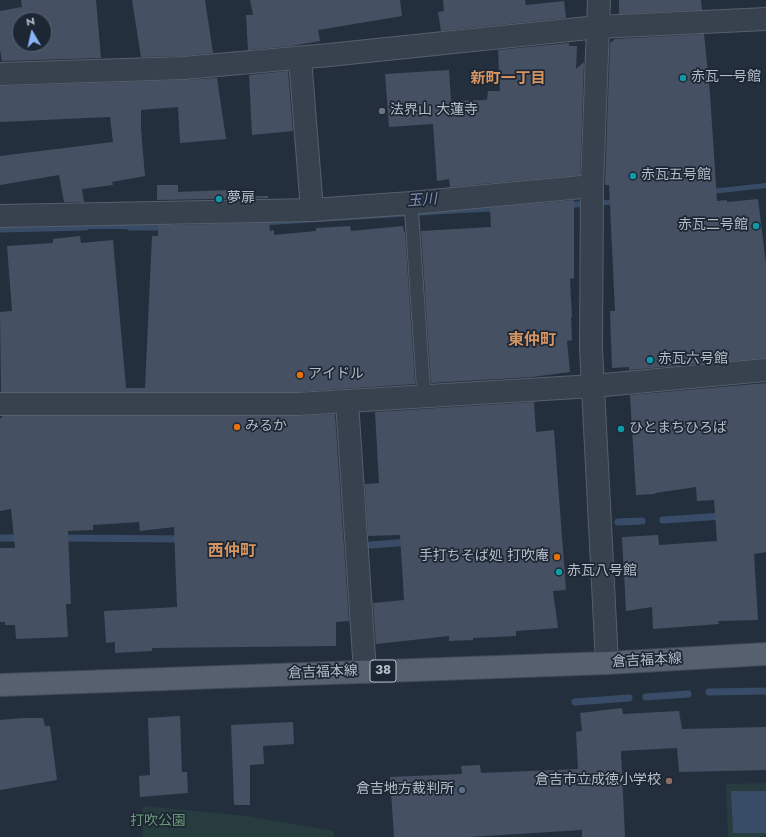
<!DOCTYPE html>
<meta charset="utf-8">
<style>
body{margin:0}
#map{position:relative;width:766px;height:837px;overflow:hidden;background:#242f3e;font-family:Jost,sans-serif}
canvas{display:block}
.north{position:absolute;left:12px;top:12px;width:40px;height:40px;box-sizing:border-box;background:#1d2633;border:1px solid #59626f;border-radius:50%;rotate:351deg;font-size:11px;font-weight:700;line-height:16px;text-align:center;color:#b4bcc9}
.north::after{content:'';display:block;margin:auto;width:14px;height:18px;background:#8ab4f8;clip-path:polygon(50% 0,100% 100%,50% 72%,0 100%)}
</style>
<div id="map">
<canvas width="766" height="837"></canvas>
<div class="north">N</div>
</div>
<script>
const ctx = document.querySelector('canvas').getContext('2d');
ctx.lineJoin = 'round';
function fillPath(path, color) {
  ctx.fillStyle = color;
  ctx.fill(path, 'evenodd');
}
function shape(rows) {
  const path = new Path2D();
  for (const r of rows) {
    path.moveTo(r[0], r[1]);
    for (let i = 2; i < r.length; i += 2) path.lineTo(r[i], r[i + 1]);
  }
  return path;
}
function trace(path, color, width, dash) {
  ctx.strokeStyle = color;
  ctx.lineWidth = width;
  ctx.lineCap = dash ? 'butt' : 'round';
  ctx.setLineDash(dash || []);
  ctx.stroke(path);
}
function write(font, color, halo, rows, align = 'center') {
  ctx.font = font + ' Jost,"Noto Sans JP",sans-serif';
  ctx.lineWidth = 3.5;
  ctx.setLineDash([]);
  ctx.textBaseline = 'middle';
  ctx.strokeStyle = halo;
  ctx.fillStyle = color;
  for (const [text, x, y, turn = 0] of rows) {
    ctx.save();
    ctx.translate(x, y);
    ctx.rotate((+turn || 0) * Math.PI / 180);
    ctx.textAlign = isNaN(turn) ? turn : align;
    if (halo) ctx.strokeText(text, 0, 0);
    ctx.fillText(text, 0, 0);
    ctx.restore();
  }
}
fillPath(shape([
 [766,783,766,837,728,837,726,784],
 [143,806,248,816,334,831,334,837,143,837]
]), '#263c3f');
fillPath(shape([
 [766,183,766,188,631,203,570,208,462,213,206,229,205,225,513,204,609,200],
 [76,225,139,225,140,229,76,229],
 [731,791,766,791,766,833,733,833]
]), '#394c67');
trace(shape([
 [130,227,168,227],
 [0,229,86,227],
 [663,520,723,516],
 [618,522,642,521],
 [0,538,22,538],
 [60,538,184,539],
 [371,545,409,542],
 [709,692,766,691],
 [646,697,688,694],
 [575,702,629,698]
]), '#394c67', 7);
fillPath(shape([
 [21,0,96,0,101,58,2,61,0,50,0,11,22,7],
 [20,20,44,20,44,44,20,44],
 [132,0,205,0,213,53,183,56,141,57],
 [250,0,400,0,402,16,318,30,320,41,292,46,248,50,246,15,253,15],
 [443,0,525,0,526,5,564,1,566,18,441,31,438,12,444,11],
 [619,0,701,0,702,10,619,14],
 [704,34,710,94,717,201,727,200,727,202,758,199,766,264,766,358,629,370,629,367,612,368,610,311,615,311,609,185,605,185,610,43,615,39],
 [569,43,569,46,577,46,576,69,584,62,580,175,450,187,449,179,437,181,433,124,389,127,385,74,449,70,451,101,487,100,488,91,500,91,498,50],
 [288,71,293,131,252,135,249,75],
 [217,78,226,139,180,143,178,107,141,110,141,129,145,176,112,182,113,185,82,189,84,202,64,202,59,175,0,185,0,156,113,142,110,117,0,122,0,86,184,80],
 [157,185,178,185,178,192,228,190,228,197,268,196,268,198,157,200],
 [574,200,574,278,570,279,572,317,571,317,572,340,567,341,570,372,532,377,431,383,421,231,491,227,490,208],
 [269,223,270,231,274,230,274,235,316,231,316,228,350,226,351,231,403,226,404,232,405,232,415,384,298,392,1,392,0,312,12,311,7,246,53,243,53,239,80,236,81,243,113,240,126,388,145,388,152,236,158,236,158,225],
 [766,383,766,552,754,554,758,620,718,621,719,624,653,629,652,607,626,611,622,537,658,535,659,545,717,541,714,500,697,501,696,487,655,493,655,494,636,495,630,395],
 [534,402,536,432,554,430,566,590,553,591,558,628,516,631,516,636,473,638,473,640,449,641,449,636,376,644,373,603,404,600,400,535,368,536,365,484,379,483,375,412],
 [335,414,349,621,336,622,336,646,152,648,152,651,115,653,115,642,106,643,104,611,177,607,174,527,140,531,139,522,93,525,93,530,68,531,71,604,66,604,68,637,16,639,15,625,5,625,5,622,0,622,0,548,15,548,11,509,0,511,0,418,2,418,2,416,298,416],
 [622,708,623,714,679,711,682,729,766,727,766,770,679,772,677,748,621,751,625,837,582,837,582,830,469,837,394,837,390,777,462,774,461,766,480,765,481,773,578,769,576,732,582,731,580,713],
 [180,716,182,772,187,772,188,793,140,797,139,776,150,775,148,718],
 [23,718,43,718,45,726,50,726,57,780,0,790,0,720],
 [293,722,294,744,263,746,264,764,250,765,250,805,234,805,231,725]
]), '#455162');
const service = shape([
 [411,203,424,397]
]);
const minor = shape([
 [300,58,312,210],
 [0,74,184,68,329,55,598,27,766,19],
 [0,216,312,210,411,203,592,186],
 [347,402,365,672],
 [0,404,298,404,593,386,766,370]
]);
const tertiary = shape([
 [599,0,592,186,591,348,607,663]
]);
const primary = shape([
 [0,685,607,663,766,654]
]);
trace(service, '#565f6c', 15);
trace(minor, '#565f6c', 24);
trace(tertiary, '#565f6c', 24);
trace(primary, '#414a57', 24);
trace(service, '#38414e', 13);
trace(minor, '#38414e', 22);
trace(tertiary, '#38414e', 22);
trace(primary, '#56606e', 22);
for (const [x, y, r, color] of [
 [683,78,4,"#0f9aa8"],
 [382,111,4,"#6b7280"],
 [633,176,4,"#0f9aa8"],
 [219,199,4,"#0f9aa8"],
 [756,226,4,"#0f9aa8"],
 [650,360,4,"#0f9aa8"],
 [300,375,4,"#e8710a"],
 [237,427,4,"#e8710a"],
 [621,429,4,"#0f9aa8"],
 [557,557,4,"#e8710a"],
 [559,572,4,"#0f9aa8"],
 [669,781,4,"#8d6e63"],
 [462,790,4,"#5c6f8a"]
]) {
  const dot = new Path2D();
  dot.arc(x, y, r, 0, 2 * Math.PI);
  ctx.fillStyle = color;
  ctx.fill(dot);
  trace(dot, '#1d2633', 1.5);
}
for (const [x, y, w] of [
 [383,671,26]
]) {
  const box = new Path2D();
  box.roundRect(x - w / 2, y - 11, w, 22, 3);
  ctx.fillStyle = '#1d2633';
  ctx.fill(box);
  trace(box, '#b4bcc9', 1);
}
write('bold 13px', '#b4bcc9', null, [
 ["38",383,671]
]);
write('14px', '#b4bcc9', '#1d2633', [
 ["赤瓦一号館",691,78],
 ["法界山 大蓮寺",390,111],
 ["赤瓦五号館",641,176],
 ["夢扉",227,199],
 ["赤瓦二号館",748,226,"right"],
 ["赤瓦六号館",658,360],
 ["アイドル",308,375],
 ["みるか",245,427],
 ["ひとまちひろば",629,429],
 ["手打ちそば処 打吹庵",549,557,"right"],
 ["赤瓦八号館",567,572],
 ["倉吉市立成徳小学校",661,781,"right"],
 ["倉吉地方裁判所",454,790,"right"]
], 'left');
write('14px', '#b4bcc9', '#1d2633', [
 ["倉吉福本線",647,661,-3],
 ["倉吉福本線",323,673,-2]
]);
write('14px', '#6b9a76', '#1d2633', [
 ["打吹公園",158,822]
]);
write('bold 15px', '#d59563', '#1d2633', [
 ["新町一丁目",508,79]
]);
write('italic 15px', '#7c92b1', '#1d2633', [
 ["玉川",422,201,-4]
]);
write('bold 16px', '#d59563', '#1d2633', [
 ["東仲町",532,341],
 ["西仲町",232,552]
]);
</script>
